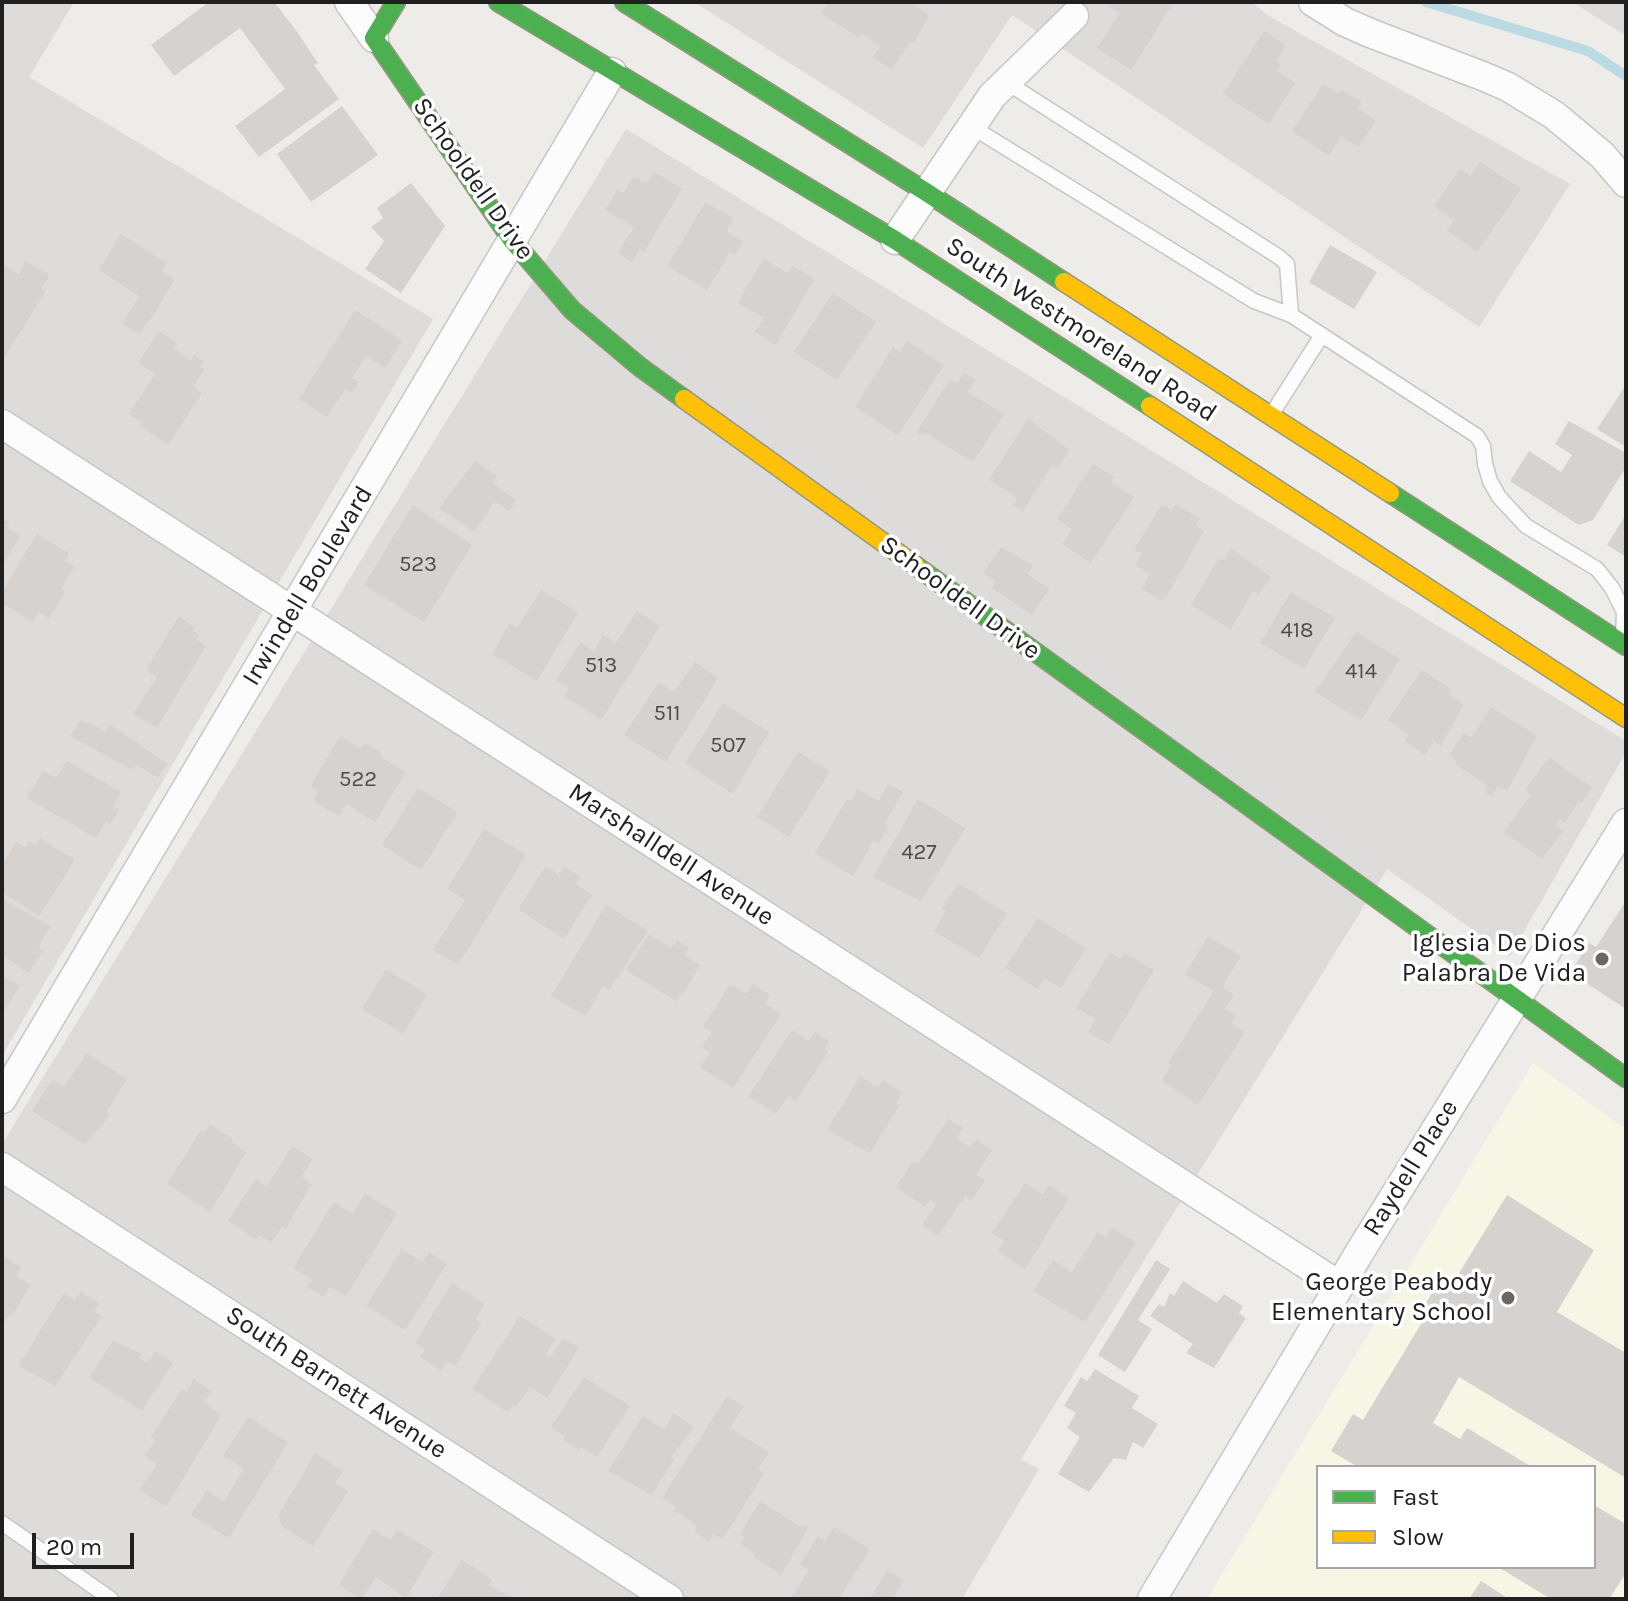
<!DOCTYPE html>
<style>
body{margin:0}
#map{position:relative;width:1628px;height:1601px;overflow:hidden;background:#eeece9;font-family:Karla,sans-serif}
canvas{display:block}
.frame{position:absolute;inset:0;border:4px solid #202020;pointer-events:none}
.legend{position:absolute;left:1316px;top:1465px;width:280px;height:104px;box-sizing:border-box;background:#fff;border:2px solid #a6a6a6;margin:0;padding:10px 14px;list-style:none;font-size:24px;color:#202020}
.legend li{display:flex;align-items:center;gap:16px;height:40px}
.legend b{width:40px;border:2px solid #a6a6a6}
.scale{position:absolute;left:32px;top:1533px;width:102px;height:36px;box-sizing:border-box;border:4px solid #202020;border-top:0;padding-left:10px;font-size:24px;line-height:28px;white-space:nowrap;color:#202020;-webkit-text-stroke:6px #fff;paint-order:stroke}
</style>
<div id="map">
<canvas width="1628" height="1601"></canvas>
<div class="frame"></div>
<ul class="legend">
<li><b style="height:10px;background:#4caf50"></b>Fast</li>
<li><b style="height:10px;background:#ffc107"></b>Slow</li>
</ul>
<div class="scale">20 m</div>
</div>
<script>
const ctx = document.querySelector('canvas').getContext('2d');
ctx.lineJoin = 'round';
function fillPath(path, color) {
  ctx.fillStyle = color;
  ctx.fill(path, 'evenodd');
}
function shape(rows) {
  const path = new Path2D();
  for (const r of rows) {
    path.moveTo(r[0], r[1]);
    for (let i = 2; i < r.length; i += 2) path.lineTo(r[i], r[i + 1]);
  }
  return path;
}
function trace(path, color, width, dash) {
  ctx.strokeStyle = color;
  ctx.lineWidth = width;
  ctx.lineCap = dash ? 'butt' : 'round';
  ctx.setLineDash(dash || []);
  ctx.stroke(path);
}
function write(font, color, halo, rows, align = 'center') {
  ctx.font = font + ' Karla,sans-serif';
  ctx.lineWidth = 7;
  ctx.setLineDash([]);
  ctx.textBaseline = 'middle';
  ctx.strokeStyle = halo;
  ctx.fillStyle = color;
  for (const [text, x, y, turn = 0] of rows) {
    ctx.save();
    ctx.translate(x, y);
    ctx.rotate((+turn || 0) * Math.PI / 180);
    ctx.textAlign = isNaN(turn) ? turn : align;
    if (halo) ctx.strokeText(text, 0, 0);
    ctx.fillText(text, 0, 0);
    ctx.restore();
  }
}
fillPath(shape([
 [2,2,74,2,29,77,433,319,2,1056],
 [694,2,1252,2,1267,15,1570,184,1479,327,1012,15,923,148],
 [1573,2,1626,2,1626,36],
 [626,129,1626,741,1626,752,1510,956,1387,869,1021,1459,1039,1469,962,1599,2,1599,2,1144]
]), '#dddcda');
fillPath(shape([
 [1533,1063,1626,1129,1626,1599,1207,1599],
 [1318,1467,1594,1467,1594,1567,1318,1567]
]), '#f7f6e5');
trace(shape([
 [1426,2,1588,51,1626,76]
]), '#bcdae3', 10);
fillPath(shape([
 [209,2,274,2,295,29,318,63,314,65,339,99,259,157,235,126,285,89,240,28,174,76,151,45],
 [829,2,910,2,929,15,914,43,911,41,892,70,873,57,881,46,862,34,859,38,821,13],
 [1109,2,1174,2,1131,70,1097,48,1120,13,1107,5],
 [1264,31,1286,45,1276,61,1281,64,1277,71,1295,83,1269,124,1223,94],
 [1323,84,1339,93,1342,90,1361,101,1357,108,1376,121,1358,147,1341,136,1329,156,1292,131],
 [342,106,378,155,311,202,277,154],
 [1480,162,1521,189,1477,252,1447,230,1454,220,1434,206,1460,169,1470,176],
 [654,172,682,189,644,252,640,249,632,262,618,253,634,227,605,210,617,190,623,193,634,176,646,184],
 [411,183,445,226,401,293,365,269,384,241,371,227,383,218,377,208],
 [705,203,734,218,726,231,743,241,735,255,730,252,707,290,667,266],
 [121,234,167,263,162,271,175,279,155,313,139,334,122,324,139,296,99,270],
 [1330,245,1377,272,1354,309,1309,282],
 [763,259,788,273,793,266,814,279,776,345,755,332,764,318,738,303],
 [26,261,50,275,41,289,45,292,2,362,2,271,5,266,19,274],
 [833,293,876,322,837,380,794,352],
 [355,310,402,340,385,368,366,356,352,378,359,382,352,393,345,389,327,417,299,399],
 [159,331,177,343,173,348,191,361,194,355,204,362,201,367,205,369,193,387,202,393,168,445,140,426,142,423,129,414,155,374,138,363],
 [907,341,944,365,898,435,855,407,893,347,900,352],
 [964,373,976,380,968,392,1004,414,973,462,926,433,924,436,917,432,950,379,957,384],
 [1626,385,1626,447,1597,429],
 [1028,419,1070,450,1057,469,1052,465,1023,511,1013,505,1018,498,989,480],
 [1569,421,1626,453,1626,467,1593,520,1579,525,1510,481,1529,451,1561,472,1572,455,1555,444],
 [475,461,497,476,492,483,516,500,509,511,495,501,474,532,439,508],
 [1093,464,1114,477,1111,482,1134,497,1091,563,1062,544,1072,529,1057,519],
 [1162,504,1172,510,1176,504,1200,519,1196,525,1204,531,1168,594,1161,601,1141,588,1150,574,1135,565,1142,554,1134,550],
 [413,505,472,545,424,622,364,585],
 [1626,514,1626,557,1607,545],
 [2,518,9,522,6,527,20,536,2,566],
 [37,534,69,553,65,561,74,567,61,589,65,592,49,618,39,612,33,622,2,603,2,592],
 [1001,547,1033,565,1027,574,1049,589,1032,615,992,588,996,581,983,573],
 [1231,548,1271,577,1259,595,1253,591,1231,629,1191,605,1219,558,1224,561],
 [541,590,578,612,537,681,492,654,510,623,517,628],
 [1291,592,1335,618,1304,669,1260,643],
 [637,611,660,626,601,720,564,696,569,688,556,680,581,642,594,651,603,635,616,643],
 [179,616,195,628,193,631,199,636,196,639,206,646,157,728,133,714,157,677,146,670],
 [1356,632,1400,659,1361,720,1315,692],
 [695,662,718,678,666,762,624,735,659,682,674,692],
 [1422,670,1451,689,1448,694,1464,704,1441,746,1434,741,1424,755,1405,741,1409,735,1388,720],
 [723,703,769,732,733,794,685,763],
 [1491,707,1537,736,1507,791,1498,786,1492,796,1484,791,1487,785,1455,764,1457,761,1449,755,1464,733,1471,738],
 [80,720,88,724,90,722,105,732,110,724,167,764,158,778,136,764,132,770,70,736],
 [340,736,361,749,364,743,382,753,380,757,406,772,375,822,346,804,339,816,313,801,318,791,310,787],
 [798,752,830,771,789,837,757,817],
 [1549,757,1592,788,1582,803,1579,800,1565,823,1560,819,1555,825,1563,831,1542,859,1504,832,1531,794,1525,790],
 [67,761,121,792,113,807,119,810,110,824,106,821,96,838,27,798,43,771,56,778],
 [888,784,903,792,884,824,888,827,879,843,874,840,853,876,815,853,847,799,851,801,858,789,879,801],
 [418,788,458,812,421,870,382,845],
 [918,799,965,828,921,901,873,877],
 [484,829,526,855,458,965,433,950,465,900,447,889],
 [40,838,75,860,39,916,2,892,2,865,16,842,25,848,29,841,36,845],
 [546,866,558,875,564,866,581,877,576,884,592,895,564,939,518,909],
 [958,883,1007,913,979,958,934,931,946,911,942,908],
 [2,899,51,926,38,947,43,951,29,973,2,955],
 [1626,901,1626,1009,1577,977,1579,974,1572,970,1589,943,1596,947],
 [606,905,648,931,609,990,603,986,585,1016,551,996],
 [1038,918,1086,948,1061,988,1044,978,1038,989,1005,968],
 [649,934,671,948,677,940,689,948,684,955,700,965,685,991,676,1001,626,970],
 [1208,936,1241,956,1222,987,1234,995,1225,1009,1236,1016,1231,1023,1245,1032,1198,1105,1162,1081,1171,1064,1168,1063,1214,991,1185,975],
 [1110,952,1121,959,1125,953,1154,970,1109,1044,1088,1032,1096,1019,1076,1008],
 [386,969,427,994,403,1034,362,1009],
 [2,975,20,986,2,1014],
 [730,984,746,994,753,984,770,995,765,1003,781,1014,733,1088,700,1068,710,1052,702,1047,712,1032,703,1027],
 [792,1030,809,1041,815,1032,829,1041,824,1050,828,1052,796,1101,788,1096,776,1114,748,1097],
 [87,1053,127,1079,106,1112,110,1115,85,1145,32,1111,52,1080,64,1087],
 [860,1076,878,1088,883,1080,902,1092,896,1104,899,1106,870,1153,827,1130],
 [948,1119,963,1128,956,1138,970,1148,977,1139,992,1150,976,1175,985,1180,972,1200,965,1196,938,1236,922,1225,937,1203,930,1199,925,1207,896,1187,913,1161,918,1164],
 [210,1124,233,1139,231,1142,246,1152,210,1212,167,1184,201,1130,205,1132],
 [292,1146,313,1159,301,1177,311,1184,286,1229,282,1226,271,1243,259,1235,256,1240,228,1221,256,1179,267,1186],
 [1025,1183,1043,1194,1049,1185,1069,1198,1025,1269,998,1252,1004,1241,992,1233],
 [365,1193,397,1213,346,1296,330,1287,324,1297,307,1287,312,1279,293,1268,334,1202,353,1214],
 [1507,1195,1594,1250,1557,1312,1626,1353,1626,1478,1459,1377,1433,1423,1460,1439,1467,1428,1532,1467,1412,1467,1408,1465,1406,1467,1358,1467,1331,1451,1353,1414,1363,1420,1430,1309,1424,1306,1437,1285,1448,1291],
 [1112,1228,1136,1242,1085,1322,1033,1291,1053,1260,1072,1272,1098,1232,1106,1238],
 [402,1249,422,1262,429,1252,447,1264,405,1330,366,1306],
 [5,1257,21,1267,16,1276,31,1285,11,1317,9,1315,2,1326,2,1261],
 [1156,1260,1170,1269,1138,1320,1152,1329,1125,1372,1098,1355],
 [1183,1281,1217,1303,1224,1294,1243,1306,1239,1313,1246,1318,1214,1368,1186,1353,1193,1344,1150,1316,1159,1304,1164,1307,1170,1293,1174,1296],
 [452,1283,485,1304,475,1319,481,1323,455,1366,446,1361,441,1370,420,1357,425,1350,415,1343],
 [81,1291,99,1304,94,1311,102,1316,55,1386,18,1366,64,1293,75,1300],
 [520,1316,556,1339,545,1355,551,1358,563,1338,579,1348,547,1398,530,1387,516,1407,513,1405,508,1412,472,1389],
 [113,1341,142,1354,139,1358,148,1363,155,1351,173,1363,142,1411,89,1378],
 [1095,1369,1139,1396,1132,1408,1158,1424,1143,1448,1133,1442,1126,1460,1114,1458,1089,1492,1058,1474,1080,1437,1067,1428,1076,1413,1064,1406,1081,1377,1087,1381],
 [584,1377,630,1406,597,1457,582,1447,579,1450,569,1444,563,1439,565,1436,551,1427],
 [194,1379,211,1391,205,1401,221,1416,166,1507,140,1490,157,1464,144,1456,155,1440,151,1437,182,1389,186,1392],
 [727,1396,744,1406,730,1428,769,1452,758,1469,764,1473,723,1539,714,1534,709,1542,695,1532,698,1526,674,1510,676,1507,662,1498],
 [674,1413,694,1427,671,1457,674,1459,652,1495,608,1471,643,1416,664,1429],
 [248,1417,288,1442,229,1538,191,1515,207,1490,224,1501,244,1468,223,1456],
 [315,1453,343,1471,335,1483,348,1491,313,1546,283,1527,278,1517],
 [760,1501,801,1527,803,1525,808,1528,781,1575,753,1556,755,1553,740,1544,745,1537,740,1534],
 [1594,1505,1626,1524,1626,1573,1609,1599,1551,1599,1498,1567,1594,1567],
 [834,1527,870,1549,839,1599,790,1599,809,1570,800,1564,818,1536,825,1541],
 [373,1529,391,1540,397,1529,434,1552,407,1596,404,1597,376,1577,362,1599,339,1585],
 [462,1560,492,1579,489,1585,515,1599,437,1599],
 [887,1570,904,1580,894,1596,899,1599,870,1599],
 [1481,1581,1509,1599,1469,1599]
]), '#d5d2d0');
const lane = shape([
 [1006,82,1279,257,1287,264,1291,315,1477,436,1483,446,1485,464,1490,481,1499,497,1526,526,1597,569,1612,588,1624,612,1623,637],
 [972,127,1254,301,1291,315],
 [1273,412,1322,335],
 [2,1523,111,1599]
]);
const street = shape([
 [349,2,374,38],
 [1313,2,1345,22,1370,33,1485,77,1508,87,1554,115,1602,155,1626,183],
 [895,240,992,96,1074,16],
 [2,424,1340,1286],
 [2,1099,612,72],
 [2,1167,669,1599],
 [1152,1599,1361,1250,1626,823]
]);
const fast = shape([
 [396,2,374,38,512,240,572,310,640,367,684,399],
 [498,2,895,240,1150,406],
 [624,2,926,192,1064,282],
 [1390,493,1626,646],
 [916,566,1626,1078]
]);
const slow = shape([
 [1064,282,1390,493],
 [684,399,916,566],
 [1150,406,1626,718]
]);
trace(lane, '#c7c6c5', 17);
trace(street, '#c7c6c5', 31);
trace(fast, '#97997f', 21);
trace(slow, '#97997f', 21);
trace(lane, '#fcfcfc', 14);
trace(street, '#fcfcfc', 28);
trace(fast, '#4caf50', 18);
trace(slow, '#ffc107', 18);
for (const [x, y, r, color] of [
 [1602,959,8,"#686766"],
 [1508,1298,8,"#686766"]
]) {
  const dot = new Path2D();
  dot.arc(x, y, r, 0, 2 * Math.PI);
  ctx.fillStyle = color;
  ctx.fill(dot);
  trace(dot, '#fff', 3);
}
write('22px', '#4d4c4c', null, [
 ["523",418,565],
 ["418",1297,631],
 ["513",601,666],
 ["414",1361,672],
 ["511",667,714],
 ["507",728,746],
 ["522",358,780],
 ["427",919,853]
]);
write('26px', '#202020', '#fff', [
 ["Schooldell Drive",473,179,55],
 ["South Westmoreland Road",1081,330,33],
 ["Irwindell Boulevard",308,586,-59],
 ["Schooldell Drive",960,598,36],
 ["Marshalldell Avenue",671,855,33],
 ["Raydell Place",1411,1168,-58],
 ["South Barnett Avenue",336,1383,33]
]);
write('26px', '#202020', '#fff', [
 ["Iglesia De Dios",1586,944],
 ["Palabra De Vida",1586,974],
 ["George Peabody",1492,1283],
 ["Elementary School",1492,1313]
], 'right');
</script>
